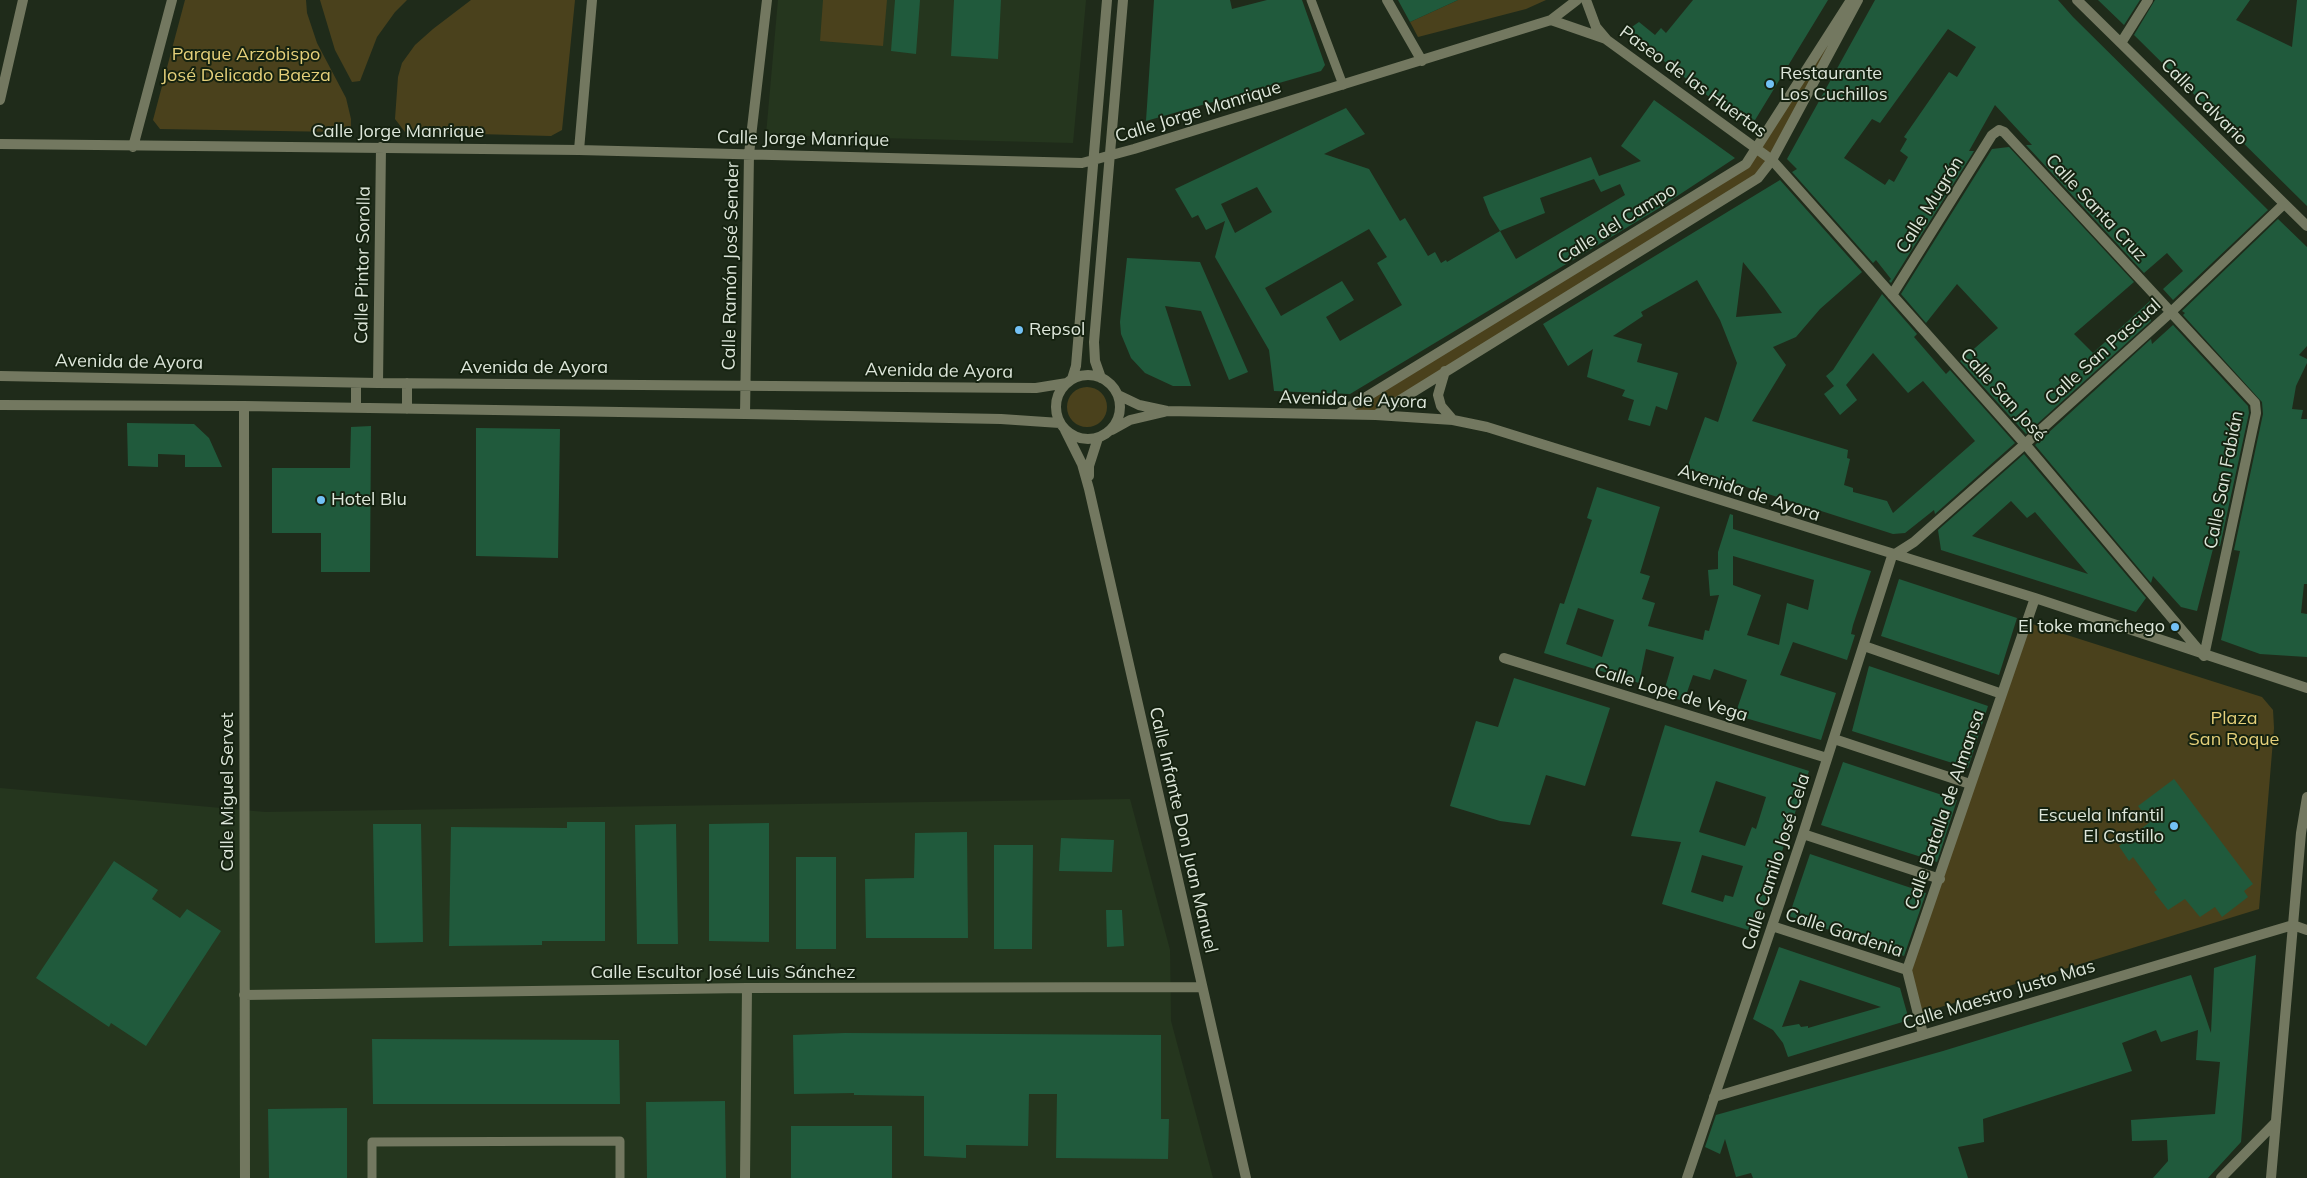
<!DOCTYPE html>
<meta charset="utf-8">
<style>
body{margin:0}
canvas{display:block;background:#1f2b1a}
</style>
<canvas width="2307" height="1178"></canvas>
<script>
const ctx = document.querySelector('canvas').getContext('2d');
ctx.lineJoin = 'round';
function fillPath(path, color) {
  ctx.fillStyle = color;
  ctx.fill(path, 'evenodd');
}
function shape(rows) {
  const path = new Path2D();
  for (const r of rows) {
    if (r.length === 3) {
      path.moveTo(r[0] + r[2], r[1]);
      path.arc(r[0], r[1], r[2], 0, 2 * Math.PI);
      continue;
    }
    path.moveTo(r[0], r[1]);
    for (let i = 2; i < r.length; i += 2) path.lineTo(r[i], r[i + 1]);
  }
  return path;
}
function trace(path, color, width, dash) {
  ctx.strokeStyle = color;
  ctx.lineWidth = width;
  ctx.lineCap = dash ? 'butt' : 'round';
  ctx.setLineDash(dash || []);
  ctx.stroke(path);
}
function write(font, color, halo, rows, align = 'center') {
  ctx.font = font + ' Mulish,sans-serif';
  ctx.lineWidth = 4;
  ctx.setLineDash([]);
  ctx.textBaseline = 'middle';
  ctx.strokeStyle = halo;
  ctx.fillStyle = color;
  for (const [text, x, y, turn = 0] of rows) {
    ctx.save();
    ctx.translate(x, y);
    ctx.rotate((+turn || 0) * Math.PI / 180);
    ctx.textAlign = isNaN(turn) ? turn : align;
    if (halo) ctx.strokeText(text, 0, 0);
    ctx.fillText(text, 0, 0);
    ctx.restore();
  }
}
fillPath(shape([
 [778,0,1086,0,1073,143,766,135],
 [0,788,265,812,1130,799,1170,950,1171,1021,1213,1178,0,1178]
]), '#25361e');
fillPath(shape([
 [185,0,306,0,307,13,317,43,346,98,351,119,351,128,339,132,160,129,153,120],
 [320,0,407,0,395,12,377,37,360,81,352,82,335,50],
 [471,0,575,0,562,130,551,136,405,132,395,119,398,77,402,63,415,45,433,29],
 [823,0,887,0,883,46,820,41],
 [1458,0,1546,0,1526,9,1418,37,1410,22],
 [1851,0,1766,170,1376,415,1340,414,1746,164],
 [1087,407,20],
 [2026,622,2262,697,2273,710,2274,728,2259,909,1918,1014,1907,970]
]), '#4a411c');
fillPath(shape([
 [895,0,920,0,916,54,891,51],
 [954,0,1001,0,998,59,951,56],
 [1154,0,1230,0,1232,9,1267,0,1302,0,1325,65,1321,71,1146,121],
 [1398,0,1458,0,1410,22],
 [1693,0,1828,0,1752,125,1708,96,1626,31,1639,22,1655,35,1661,28,1666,33],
 [1875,0,2058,0,2073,17,2268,210,2173,300,2163,289,2183,271,2167,253,2144,273,2026,145,2032,145,1995,105,1969,151,1974,151,1891,283,1889,281,1891,279,1876,260,1873,263,1792,172,1797,169,1787,159],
 [1948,29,1976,47,1957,77,1949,72,1904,137,1907,139,1900,151,1908,157,1894,182,1889,179,1885,185,1844,158,1872,119,1880,123],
 [2098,0,2140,0,2124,25],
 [2155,0,2250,0,2236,20,2292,47,2297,0,2307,0,2307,206,2134,35],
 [1654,100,1735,158,1656,210,1350,394,1274,391,1269,350,1215,257,1225,221,1206,230,1198,215,1192,218,1175,189,1346,108,1365,134,1324,154,1369,169,1400,221,1405,218,1428,256,1435,252,1441,263,1446,260,1447,262,1500,231,1490,215,1483,197,1591,157,1599,176,1641,161,1621,146],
 [1594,179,1601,192,1620,184,1625,195,1516,259,1500,231,1545,213,1540,198],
 [1257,187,1272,212,1235,233,1221,204],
 [1369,229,1387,257,1377,263,1402,305,1340,341,1326,317,1354,300,1342,281,1281,316,1265,288],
 [2009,147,2134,282,2074,334,2093,353,2150,301,2151,321,2026,434,1960,361,1998,328,1957,284,1926,323,1901,294,1992,149],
 [1780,180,1862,272,1820,309,1796,337,1773,347,1786,365,1752,421,1848,450,1847,458,1850,459,1844,485,1853,488,1853,492,1887,501,1893,513,1975,441,1923,381,1908,393,1873,353,1846,385,1857,400,1840,415,1824,394,1834,386,1826,376,1833,370,1882,294,1917,334,1914,337,1946,374,1950,370,2015,443,1935,514,1934,510,1905,533,1893,534,1687,468,1705,417,1718,422,1737,363,1720,320,1697,280,1641,312,1643,316,1613,336,1642,344,1637,362,1678,373,1667,410,1656,406,1650,426,1628,420,1634,400,1622,396,1625,390,1587,377,1593,349,1568,366,1543,324],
 [1743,262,1764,288,1782,313,1736,317],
 [2278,219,2307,247,2307,346,2299,355,2307,359,2307,363,2296,386,2292,409,2303,410,2301,419,2307,419,2307,584,2304,584,2301,613,2307,614,2307,657,2260,654,2221,640,2240,551,2234,550,2263,414,2262,402,2183,315,2185,313,2182,311],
 [1127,258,1200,262,1248,372,1229,380,1201,311,1165,306,1191,386,1173,386,1145,373,1131,358,1121,334,1120,322],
 [2173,325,2248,406,2249,413,2220,546,2214,545,2197,611,2181,607,2153,576,2151,583,2035,445,2151,339,2152,344],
 [127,423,194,424,209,438,222,467,185,467,185,455,158,454,158,467,128,466],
 [371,426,370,572,321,572,321,533,272,533,272,468,350,468,351,427],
 [476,428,560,429,558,558,476,556],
 [2024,454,2146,598,2136,612,1941,550,1938,530],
 [2011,501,2027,518,2035,512,2088,574,1972,536],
 [1597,487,1660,507,1640,573,1650,576,1642,599,1655,603,1648,626,1703,640,1705,630,1709,631,1719,595,1710,596,1708,570,1718,569,1718,552,1730,514,1733,515,1733,529,1871,571,1853,625,1851,634,1855,635,1847,660,1793,642,1780,675,1836,693,1821,740,1735,715,1747,680,1714,669,1710,680,1693,675,1684,701,1663,695,1674,657,1646,649,1639,683,1544,653,1560,603,1564,604,1592,520,1587,518],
 [1733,556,1814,580,1808,610,1787,603,1779,645,1747,635,1761,595,1733,585],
 [1578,608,1614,620,1602,657,1566,644],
 [1899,579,2017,618,1999,675,1881,636],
 [1869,666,1988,706,1968,768,1852,731],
 [1514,678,1610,708,1585,786,1546,775,1530,825,1500,821,1450,806,1476,721,1498,727],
 [1665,725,1809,771,1755,932,1662,904,1681,842,1631,836],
 [1716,781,1766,797,1756,829,1752,827,1745,846,1699,832],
 [1702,855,1743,866,1733,897,1725,895,1723,902,1691,892],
 [1843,762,1957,800,1937,862,1821,825],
 [2174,779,2253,884,2244,891,2248,897,2222,917,2215,907,2200,917,2185,899,2168,910,2154,892,2157,890,2133,857,2129,861,2119,846,2150,822,2138,806],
 [567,822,605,822,605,941,542,941,542,945,449,946,451,827,567,828],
 [769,823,769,942,709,941,709,824],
 [373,824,421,824,423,942,375,943],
 [676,824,678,944,637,944,635,825],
 [967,832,968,938,866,938,865,879,914,878,915,833],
 [1061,838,1114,840,1112,872,1059,871],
 [994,845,1033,845,1032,949,994,949],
 [1810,854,1926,893,1904,956,1789,916],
 [796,857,836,857,836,949,796,949],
 [114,861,158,890,152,899,180,918,187,909,221,931,146,1046,111,1023,109,1027,36,978],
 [1106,910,1122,910,1124,946,1107,947],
 [1779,947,1900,988,1909,1020,1788,1057,1783,1043,1773,1030,1753,1019],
 [1800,980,1881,1007,1808,1028,1808,1026,1801,1027,1799,1024,1782,1027],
 [2256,955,2241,1142,2208,1178,2153,1178,2168,1161,2167,1140,2132,1141,2131,1120,2215,1114,2220,1062,2196,1060,2198,1030,2161,1042,2156,1030,2122,1043,2132,1071,1983,1119,1984,1142,1958,1147,1968,1178,1753,1178,1751,1173,1736,1177,1725,1139,1720,1154,1705,1147,1716,1115,1943,1051,2191,975,2211,1033,2214,968],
 [845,1033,1161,1035,1161,1119,1169,1119,1168,1159,1056,1158,1057,1094,1029,1094,1028,1146,966,1145,966,1158,924,1156,924,1096,854,1095,854,1093,794,1094,793,1035],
 [372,1039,619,1040,620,1104,373,1104],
 [725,1101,726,1178,647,1178,646,1102],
 [347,1108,347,1178,269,1178,268,1109],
 [791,1126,892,1126,892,1178,791,1178]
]), '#205a3c');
trace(shape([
 [1311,0,1343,85],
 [372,1178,372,1142,620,1141,620,1178]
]), '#737860', 9);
trace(shape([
 [1387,0,1422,61],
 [1586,0,1596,27,1607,40,1772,160,2025,444,2203,655],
 [2077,0,2307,226],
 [1551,20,1606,39],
 [2121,43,2148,0],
 [0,100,23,0],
 [0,144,579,150,1082,163,1134,149,1551,20,1577,0],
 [133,147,172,0],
 [579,150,592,0],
 [1892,295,1992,135,1999,130,2004,132,2255,403,2256,413,2204,656],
 [1445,371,1438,395,1441,406,1453,420],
 [1088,407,32],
 [0,376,378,383,1036,388,1067,383],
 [1101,378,1095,361,1094,342,1123,0],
 [1072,379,1076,366,1107,0],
 [378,383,381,147],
 [407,383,407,409],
 [1118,395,1139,405,1167,411,1376,415,1453,420,1487,427,2035,598,2307,688],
 [0,405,244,406,745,414,1001,419,1060,423],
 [244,406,245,1178],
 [356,408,356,383],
 [1340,413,1746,164,1851,0],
 [745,414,749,154,767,0],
 [1376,415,1758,178,1772,160,1858,0],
 [1065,430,1082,464,1089,489,1246,1178],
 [1112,430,1130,420,1164,412],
 [1089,476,1089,466,1098,438],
 [1864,646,2002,694],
 [1504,658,1827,758],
 [1834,739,1970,784],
 [1803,834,1940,879],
 [1772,926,1907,970],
 [244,995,747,988,1201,987],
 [1923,1034,1907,970,2035,598],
 [1714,1097,2293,925,2307,930],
 [745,1178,747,988],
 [1687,1178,1803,834,1892,556,1914,542,2025,444,2171,312,2284,204],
 [2221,1178,2276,1122],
 [2271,1178,2301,833,2307,797]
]), '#737860', 10);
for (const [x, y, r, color] of [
 [1770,84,5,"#73c1f5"],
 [1019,330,5,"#73c1f5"],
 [321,500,5,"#73c1f5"],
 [2175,627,5,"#73c1f5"],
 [2174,826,5,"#73c1f5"]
]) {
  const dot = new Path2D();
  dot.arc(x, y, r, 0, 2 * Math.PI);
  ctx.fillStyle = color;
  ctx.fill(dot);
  trace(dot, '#152210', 2);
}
write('18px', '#e5d07a', '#152210', [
 ["Parque Arzobispo",246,55],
 ["José Delicado Baeza",246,76],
 ["Plaza",2234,719],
 ["San Roque",2234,740]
]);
write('18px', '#dde6da', '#152210', [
 ["Restaurante",1780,74],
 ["Los Cuchillos",1780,95],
 ["Repsol",1029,330],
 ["Hotel Blu",331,500],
 ["El toke manchego",2165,627,"right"],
 ["Escuela Infantil",2164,816,"right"],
 ["El Castillo",2164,837,"right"]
], 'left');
write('18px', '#dde6da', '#152210', [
 ["Paseo de las Huertas",1693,82,36],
 ["Calle Calvario",2204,102,45],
 ["Calle Jorge Manrique",1198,112,-17],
 ["Calle Jorge Manrique",398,132],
 ["Calle Jorge Manrique",803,139,1],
 ["Calle Mugrón",1930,205,-58],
 ["Calle Santa Cruz",2096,208,47],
 ["Calle del Campo",1617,224,-32],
 ["Calle Pintor Sorolla",363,265,-89],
 ["Calle Ramón José Sender",731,266,-89],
 ["Calle San Pascual",2103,352,-42],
 ["Avenida de Ayora",129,362,1],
 ["Avenida de Ayora",534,368],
 ["Avenida de Ayora",939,371,1],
 ["Calle San José",2003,395,48],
 ["Avenida de Ayora",1353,400,2],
 ["Calle San Fabián",2224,480,-79],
 ["Avenida de Ayora",1749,493,18],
 ["Calle Lope de Vega",1671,693,17],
 ["Calle Miguel Servet",228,792,-90],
 ["Calle Batalla de Almansa",1945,810,-71],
 ["Calle Infante Don Juan Manuel",1183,830,77],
 ["Calle Camilo José Cela",1776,862,-72],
 ["Calle Gardenia",1844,933,18],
 ["Calle Escultor José Luis Sánchez",723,973],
 ["Calle Maestro Justo Mas",1999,995,-17]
]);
</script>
